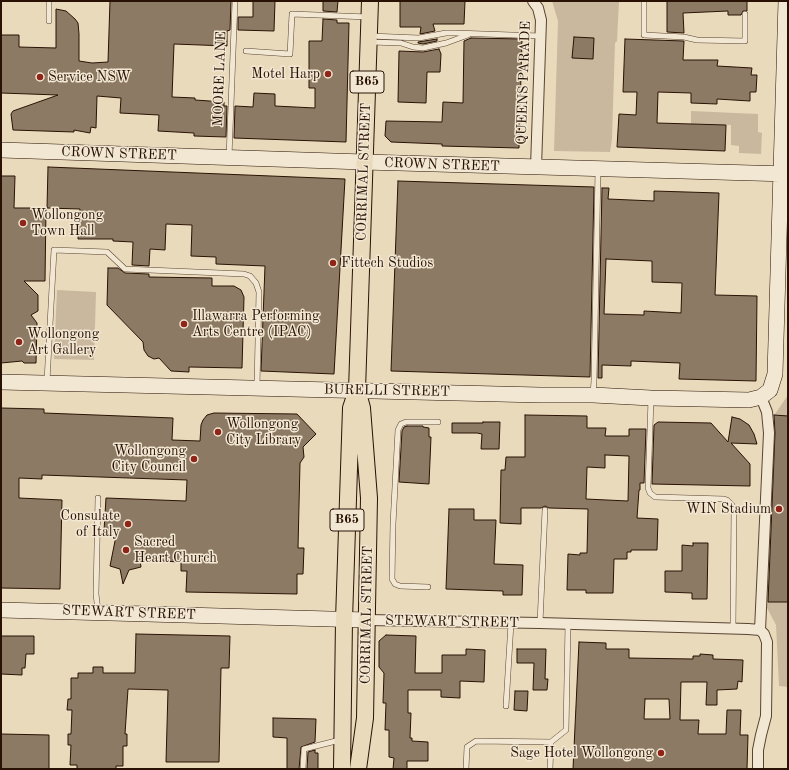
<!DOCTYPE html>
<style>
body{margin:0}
#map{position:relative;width:789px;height:770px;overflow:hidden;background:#eadabc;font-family:"Old Standard TT",serif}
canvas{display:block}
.frame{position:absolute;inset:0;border:2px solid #291204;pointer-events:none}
</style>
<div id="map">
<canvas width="789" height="770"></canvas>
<div class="frame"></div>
</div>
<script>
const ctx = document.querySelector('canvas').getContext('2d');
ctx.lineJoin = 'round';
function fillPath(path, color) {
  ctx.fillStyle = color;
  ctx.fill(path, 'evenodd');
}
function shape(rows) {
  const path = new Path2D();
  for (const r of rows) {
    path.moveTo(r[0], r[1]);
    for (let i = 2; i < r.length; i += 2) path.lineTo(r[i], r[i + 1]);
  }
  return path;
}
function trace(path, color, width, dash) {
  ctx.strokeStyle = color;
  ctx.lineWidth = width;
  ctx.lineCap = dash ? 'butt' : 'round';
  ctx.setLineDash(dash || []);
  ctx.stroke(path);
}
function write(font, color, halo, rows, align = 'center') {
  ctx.font = font + ' "Old Standard TT",serif';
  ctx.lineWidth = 3;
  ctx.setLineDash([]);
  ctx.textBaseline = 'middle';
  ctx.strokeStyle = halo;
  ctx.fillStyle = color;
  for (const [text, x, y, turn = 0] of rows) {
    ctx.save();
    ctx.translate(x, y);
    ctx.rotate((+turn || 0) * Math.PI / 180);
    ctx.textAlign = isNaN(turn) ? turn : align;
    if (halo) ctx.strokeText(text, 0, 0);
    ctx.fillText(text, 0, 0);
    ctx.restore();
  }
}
fillPath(shape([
 [552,1,619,2,617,41,615,43,612,139,610,152,554,151,558,21],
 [691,111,758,114,758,132,762,133,761,154,739,153,739,146,731,145,731,125,691,124],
 [57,290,96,292,94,360,54,359],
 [788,389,788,687,779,686,776,625,765,604,775,414,788,395]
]), '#c9b89d');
const building = shape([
 [110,1,231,1,230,30,227,31,227,46,174,44,172,97,195,98,195,100,224,102,224,106,227,106,226,137,194,136,194,133,158,131,159,115,120,113,121,98,97,96,96,128,91,127,90,133,74,130,74,132,13,130,11,114,13,111,58,95,1,93,1,35,19,35,19,47,56,48,56,9,66,11,75,19,78,23,79,34,79,61,92,63,108,62,110,1],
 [253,1,275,1,274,31,238,30,238,17,253,17,253,1],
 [323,1,338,1,337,12,323,11,323,1],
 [400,1,465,1,464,24,433,24,435,31,420,34,421,27,400,27,400,1],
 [667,1,747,1,747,11,743,11,741,15,728,15,728,11,683,13,684,33,667,32,667,1],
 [323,19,337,20,337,23,349,23,346,142,234,138,235,106,253,107,254,93,275,94,275,106,315,108,315,88,309,88,309,41,322,41,323,19],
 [574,37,594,38,593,59,572,58,574,37],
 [471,38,522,39,519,148,442,146,442,144,391,142,385,136,386,121,442,122,443,102,463,103,464,41,471,38],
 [437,39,437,41,423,44,418,43,418,42,437,39],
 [625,39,684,41,683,60,718,60,717,66,752,68,751,75,757,75,756,92,750,92,750,101,717,99,717,104,691,103,691,93,658,92,657,123,726,125,725,151,617,147,619,114,636,115,637,92,623,92,625,39],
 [439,49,441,54,440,72,427,72,426,103,398,102,399,51,423,52,439,49],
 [48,167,345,179,334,374,261,371,265,266,216,264,216,257,191,256,192,225,166,224,165,250,150,249,149,266,132,265,133,242,113,241,113,239,78,239,80,209,47,208,48,167],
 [1,176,15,176,14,208,46,208,45,281,24,281,38,295,38,311,31,315,37,323,36,363,24,363,22,361,1,363,1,176],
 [398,181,594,187,590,377,391,371,398,181],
 [602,188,609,188,608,199,654,201,654,191,719,193,715,295,757,296,756,381,679,379,680,363,631,361,631,366,602,365,602,378,598,378,602,188],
 [606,259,652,261,652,282,682,283,681,313,644,311,644,315,604,314,606,259],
 [108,268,118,268,125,273,149,274,149,277,212,278,212,286,234,286,241,290,244,297,242,368,189,367,189,372,171,371,159,358,154,359,148,356,144,350,143,342,107,305,108,268],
 [1,408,44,409,44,413,173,418,172,440,200,441,201,425,203,420,207,415,214,413,297,414,316,434,303,447,304,457,300,463,298,548,304,548,303,574,297,574,297,594,186,592,187,571,181,571,181,562,140,560,141,567,129,570,123,584,120,569,110,566,117,531,104,531,106,498,186,501,187,480,42,475,42,479,19,478,19,498,62,500,60,589,1,588,1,408],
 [525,415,587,416,587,428,606,428,605,436,629,436,629,429,646,429,644,483,640,483,640,490,639,490,637,518,658,519,657,550,631,550,631,552,627,552,627,559,614,559,613,593,586,593,586,590,567,590,568,554,580,555,580,553,587,553,588,509,549,508,545,506,541,508,521,508,521,524,500,523,501,470,505,470,506,457,525,457,525,415],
 [605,455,629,456,628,501,586,499,587,467,605,468,605,455],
 [774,415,788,416,788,602,768,602,775,433,774,415],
 [732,417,740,419,749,425,754,434,757,444,731,443,750,464,750,486,652,484,654,425,658,422,711,423,728,442,732,417],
 [483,422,500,422,499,449,481,449,482,434,477,433,452,433,452,423,483,423,483,422],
 [407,426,423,426,423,427,429,428,429,437,431,437,429,484,399,482,402,431,404,427,407,426],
 [449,509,474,509,474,520,496,520,494,564,523,565,522,595,503,595,503,591,446,589,449,509],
 [693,543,708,543,707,599,692,599,692,593,665,592,665,571,682,571,682,545,693,546,693,543],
 [136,634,230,636,229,668,221,668,219,762,166,762,168,690,128,689,125,734,127,734,127,746,123,746,123,766,116,766,116,769,77,769,77,765,70,765,71,745,68,745,68,734,71,734,72,710,67,710,68,699,71,699,71,678,78,678,78,673,93,673,93,667,103,667,103,673,135,673,136,634],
 [386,635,416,636,415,673,442,673,442,655,466,655,466,649,485,650,484,682,460,681,460,698,441,697,441,690,408,690,408,713,411,713,410,738,412,738,412,741,428,742,428,761,407,761,407,769,393,769,394,758,389,757,389,730,385,730,386,703,383,703,384,673,379,667,379,641,386,635],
 [1,636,34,636,34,654,26,654,25,668,22,668,22,675,1,674,1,636],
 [579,642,606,643,606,649,629,649,629,658,693,659,693,656,700,656,700,654,713,655,713,659,743,660,742,682,738,681,737,689,717,690,717,705,706,705,707,682,681,682,680,720,699,720,698,734,726,734,727,710,741,710,740,735,748,735,747,769,573,769,579,642],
 [645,699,669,699,670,719,644,719,645,699],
 [517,649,546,649,545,679,548,679,547,690,533,690,534,663,517,663,517,649],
 [515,691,528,691,527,711,514,710,515,691],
 [273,718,316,719,315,742,301,747,299,769,287,769,287,738,273,737,273,718],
 [1,734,49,735,49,769,1,769,1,734],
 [315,750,315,753,318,753,318,769,307,769,308,752,315,750]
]);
fillPath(building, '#8d7a64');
trace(building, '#291204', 1);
const lane = shape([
 [644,1,644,35,684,37,697,40,745,41,745,14],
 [49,21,49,1],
 [370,36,419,38,446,33,455,33,540,36],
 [371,42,401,43,413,47,423,48,446,43,468,35],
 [246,51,290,54,292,14,368,17],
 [229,157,235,1],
 [47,381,54,250,107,252,125,269,244,274,250,276,256,283,259,292,257,387],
 [593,394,594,381,598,170],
 [651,399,648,488,650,493,655,497,724,499,727,500,732,505,734,510,733,629],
 [428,587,400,586,395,584,392,579,393,524,398,430,401,424,406,422,438,422],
 [98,611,96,594,98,498],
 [540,623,545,510],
 [506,706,511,623],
 [303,769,304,749,340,740],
 [466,769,467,747,476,741,551,742,566,730,568,624],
 [550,769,551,742]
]);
const street = shape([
 [533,1,538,8,541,20,536,167],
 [367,620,540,623,748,629,760,630],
 [758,769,758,750,761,735,766,716,767,642,764,634,760,630,769,433,767,412,761,397]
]);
const secondary = shape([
 [1,150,364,162,788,174],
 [1,382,540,395,593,395,651,398,749,400,761,397,770,390,775,374,786,1],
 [1,610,367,620]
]);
const primary = shape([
 [357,390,362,408,369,498,365,718,358,769],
 [342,769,344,620,351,408,357,390,370,1]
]);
trace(lane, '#594432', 6);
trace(street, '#594432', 12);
trace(secondary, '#291204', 16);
trace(primary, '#291204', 18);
trace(lane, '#f1e7d3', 5);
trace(street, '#f1e7d3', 10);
trace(secondary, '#f1e7d3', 15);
trace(primary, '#eadabc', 16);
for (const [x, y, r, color] of [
 [328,74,4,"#8f2418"],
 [40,77,4,"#8f2418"],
 [23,223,4,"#8f2418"],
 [333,263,4,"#8f2418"],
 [184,324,4,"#8f2418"],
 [19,342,4,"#8f2418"],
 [218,432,4,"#8f2418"],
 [194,459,4,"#8f2418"],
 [779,509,4,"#8f2418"],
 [128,524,4,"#8f2418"],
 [126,550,4,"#8f2418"],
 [661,753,4,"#8f2418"]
]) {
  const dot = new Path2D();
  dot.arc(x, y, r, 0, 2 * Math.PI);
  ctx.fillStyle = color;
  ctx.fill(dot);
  trace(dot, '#f1e7d3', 1.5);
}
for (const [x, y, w] of [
 [367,82,34],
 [347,520,34]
]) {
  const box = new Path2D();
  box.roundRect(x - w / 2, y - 11, w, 22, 3);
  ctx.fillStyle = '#f1e7d3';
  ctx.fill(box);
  trace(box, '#291204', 1);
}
write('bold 13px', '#291204', null, [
 ["B65",367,82],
 ["B65",347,520]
]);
write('14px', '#291204', '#f1e7d3', [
 ["Motel Harp",320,74,"right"],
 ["Service NSW",48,77],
 ["Wollongong",31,215],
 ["Town Hall",31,231],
 ["Fittech Studios",341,263],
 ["Illawarra Performing",192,316],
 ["Arts Centre (IPAC)",192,332],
 ["Wollongong",27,334],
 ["Art Gallery",27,350],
 ["Wollongong",226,424],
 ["City Library",226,440],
 ["Wollongong",186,451,"right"],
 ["City Council",186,467,"right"],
 ["WIN Stadium",771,509,"right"],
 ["Consulate",120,516,"right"],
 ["of Italy",120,532,"right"],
 ["Sacred",134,542],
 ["Heart Church",134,558],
 ["Sage Hotel Wollongong",653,753,"right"]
], 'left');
write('14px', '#291204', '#f1e7d3', [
 ["MOORE LANE",220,79,-88],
 ["QUEENS PARADE",524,83,-88],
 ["CROWN STREET",119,154,2],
 ["CROWN STREET",442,165,2],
 ["CORRIMAL STREET",364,172,-88],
 ["BURELLI STREET",387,391,1],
 ["STEWART STREET",129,613,2],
 ["CORRIMAL STREET",367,615,-89],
 ["STEWART STREET",452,622,1]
]);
</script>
